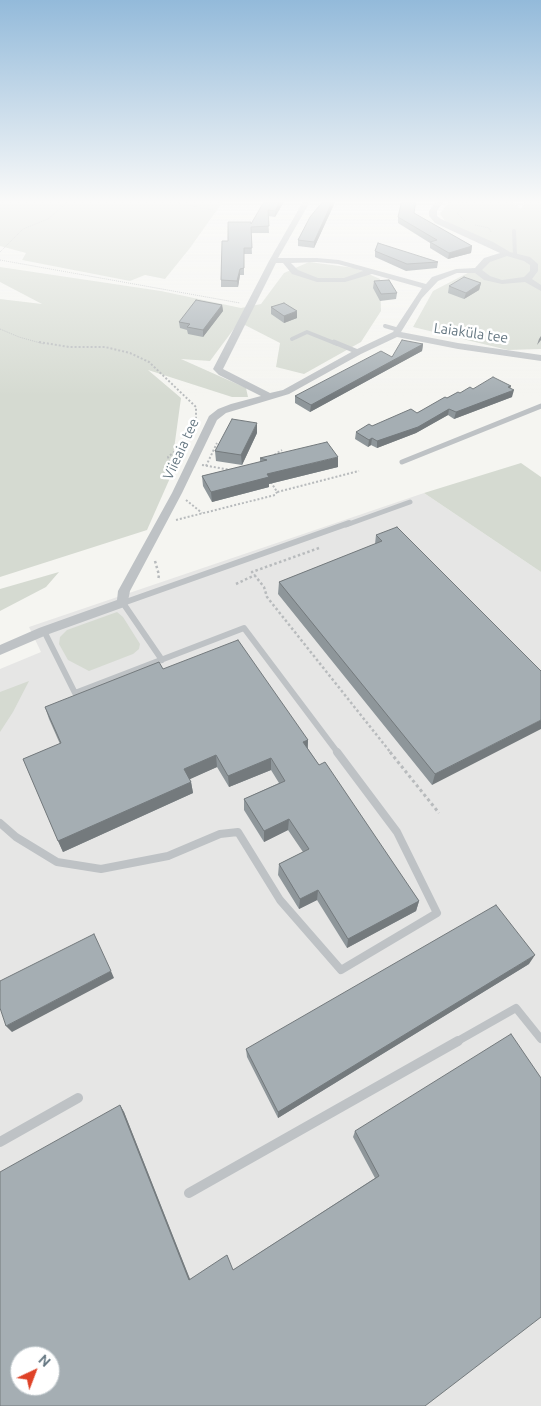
<!DOCTYPE html>
<meta charset="utf-8">
<style>
body{margin:0}
#map{position:relative;width:541px;height:1406px;overflow:hidden;background:#f5f5f1;font-family:Ubuntu,sans-serif}
canvas{display:block}
.north{position:absolute;left:10px;top:1346px;width:50px;height:50px;box-sizing:border-box;background:#fff;border:1px solid #c1c9cd;border-radius:50%;rotate:43deg;font-size:14px;font-weight:700;line-height:20px;text-align:center;color:#657782}
.north::after{content:'';display:block;margin:auto;width:18px;height:22px;background:#df4227;clip-path:polygon(50% 0,100% 100%,50% 72%,0 100%)}
</style>
<div id="map">
<canvas width="541" height="1406"></canvas>
<div class="north">N</div>
</div>
<script>
const ctx = document.querySelector('canvas').getContext('2d');
ctx.lineJoin = 'round';
function fillPath(path, color) {
  ctx.fillStyle = color;
  ctx.fill(path, 'evenodd');
}
function shape(rows) {
  const path = new Path2D();
  for (const r of rows) {
    path.moveTo(r[0], r[1]);
    for (let i = 2; i < r.length; i += 2) path.lineTo(r[i], r[i + 1]);
  }
  return path;
}
function trace(path, color, width, dash) {
  ctx.strokeStyle = color;
  ctx.lineWidth = width;
  ctx.lineCap = dash ? 'butt' : 'round';
  ctx.setLineDash(dash || []);
  ctx.stroke(path);
}
function write(font, color, halo, rows, align = 'center') {
  ctx.font = font + ' Ubuntu,sans-serif';
  ctx.lineWidth = 5;
  ctx.setLineDash([]);
  ctx.textBaseline = 'middle';
  ctx.strokeStyle = halo;
  ctx.fillStyle = color;
  for (const [text, x, y, turn = 0] of rows) {
    ctx.save();
    ctx.translate(x, y);
    ctx.rotate((+turn || 0) * Math.PI / 180);
    ctx.textAlign = isNaN(turn) ? turn : align;
    if (halo) ctx.strokeText(text, 0, 0);
    ctx.fillText(text, 0, 0);
    ctx.restore();
  }
}
fillPath(shape([
 [424,493,541,572,541,1406,0,1406,0,726,7,709,0,692,0,669,41,652,29,627],
 [20,1356,50,1356,50,1386,20,1386]
]), '#e6e6e5');
fillPath(shape([
 [0,200,224,200,190,248,165,279,145,275,130,281,22,260,26,253,0,246],
 [456,200,510,200,521,209,526,200,541,200,541,349,508,350,413,327,433,291,508,252,445,221,440,214,449,202],
 [309,262,355,268,380,279,381,311,361,342,304,374,276,367,280,343,239,322,210,361,181,359,246,388,248,397,232,397,148,370,181,398,170,478,147,530,0,577,0,299,42,304,0,282,0,267,161,291,241,308,261,304,284,273],
 [521,463,541,477,541,572,424,493],
 [59,572,46,587,0,611,0,589],
 [117,612,123,617,140,644,139,649,133,654,89,671,68,660,59,644,60,637,67,630],
 [29,681,13,712,0,732,0,692]
]), '#d5dad1');
trace(shape([
 [163,200,213,210],
 [461,200,465,207,457,213,465,221],
 [475,225,489,228,491,232],
 [0,252,23,229,48,219,70,200],
 [0,260,240,303],
 [0,329,19,337,44,344]
]), '#b8bbbd', 1, [1, 1]);
trace(shape([
 [39,342,69,347,105,347,130,353,149,362,196,407,196,420,192,430],
 [271,457,282,450],
 [178,462,170,462,168,457,189,440],
 [202,465,231,470],
 [206,466,217,443],
 [271,482,277,492,359,471],
 [186,500,202,513],
 [176,520,275,495,277,492]
]), '#b8bbbd', 2, [2, 2]);
trace(shape([
 [319,548,252,572,264,587,267,597,391,753],
 [155,561,159,575,158,580],
 [236,584,255,575]
]), '#b8bbbd', 2.5, [2.5, 2.5]);
trace(shape([
 [390,752,439,813]
]), '#b8bbbd', 3, [3, 3]);
trace(shape([
 [514,231,515,255],
 [385,326,399,330],
 [292,339,307,332,337,344]
]), '#bec2c5', 4);
trace(shape([
 [334,342,358,352],
 [402,462,541,406],
 [346,525,410,502]
]), '#bec2c5', 5);
trace(shape([
 [44,631,75,693,244,628,338,753],
 [162,660,123,603,349,523]
]), '#bec2c5', 6);
trace(shape([
 [0,823,16,837,57,862,101,869,168,856,220,834,238,832,280,900,341,970,437,913,397,832,337,752],
 [456,1042,516,1008,541,1039]
]), '#bec2c5', 8);
trace(shape([
 [0,1142,78,1098],
 [189,1193,458,1041]
]), '#bec2c5', 10);
fillPath(shape([
 [304,200,311,200,278,258,317,258,339,260,426,284,432,277,456,269,475,268,484,258,500,253,435,223,429,216,429,211,437,200,444,200,437,211,437,216,441,219,493,242,510,252,530,257,538,264,538,271,532,279,541,285,541,291,525,282,502,284,484,280,475,273,457,273,438,281,422,298,401,332,458,343,541,355,541,361,458,349,397,337,361,354,289,394,226,413,217,420,182,493,130,591,127,606,49,634,0,655,0,645,39,628,117,600,118,591,172,493,209,416,218,409,231,404,261,396,219,375,213,369,269,261,304,200],
 [507,256,524,261,530,265,530,271,524,277,502,280,490,276,482,270,490,262,507,256],
 [317,262,338,264,363,271,344,278,318,278,298,270,291,263,317,262],
 [276,263,283,263,292,274,317,282,345,282,372,274,422,288,393,332,355,350,283,390,270,393,223,369,276,263]
]), '#bec2c5');
fillPath(shape([
 [265,200,285,200,275,217,268,216,269,233,251,233,252,254,244,254,244,275,240,275,238,287,221,287,221,280,228,241,251,224],
 [324,200,336,200,314,248,298,246,298,240],
 [414,213,472,246,471,253,448,259,430,248,430,243,398,223,398,217],
 [375,251,438,262,437,268,406,271,375,257],
 [374,281,397,293,396,299,380,301,373,288],
 [481,283,479,290,464,299,448,293,449,286],
 [222,305,223,311,203,337,188,334,187,330,180,328,179,322],
 [271,307,297,318,284,323,271,314],
 [423,344,422,351,310,412,295,403,295,396],
 [510,388,512,397,454,419,448,415,416,433,377,448,371,445,368,447,355,439,356,432,372,426,417,413,447,398,473,389],
 [257,433,242,465,216,461,215,451],
 [260,458,338,467,269,484,269,487,212,502,203,486,202,476,260,462],
 [376,535,541,671,432,785,278,594,279,582,375,544],
 [163,669,308,740,308,749,319,765,419,901,416,911,347,948,317,900,299,909,278,875,279,864,303,852,288,830,264,842,244,810,244,799,279,783,271,770,229,787,217,767,189,779,191,782,193,793,63,852,23,759,60,744,49,719,45,707],
 [529,964,278,1118,247,1057,246,1049],
 [120,1105,124,1112,190,1279,233,1270,375,1178,353,1137,355,1131,541,1317,0,1406]
]), '#8e969a');
fillPath(shape([
 [281,200,285,200,275,217,275,211],
 [333,200,336,200,314,248,314,242],
 [472,246,471,253,448,259,449,253],
 [240,269,240,275,238,287,237,281],
 [481,283,479,290,464,299,466,293],
 [222,305,223,311,203,337,203,330],
 [297,311,297,318,284,323,284,316],
 [541,336,541,340,537,345,539,339],
 [423,344,422,351,310,412,311,405],
 [511,386,509,392,514,390,512,397,454,419,456,412],
 [449,409,448,415,416,433,377,448,377,441],
 [257,423,257,433,242,465,241,455],
 [372,438,371,445,368,447,369,440],
 [338,457,338,467,269,484,269,487,212,502,211,492,267,474],
 [541,720,541,729,432,785,435,774],
 [308,740,307,752,303,742],
 [216,755,217,767,186,781,184,769],
 [271,758,271,770,229,787,228,776],
 [191,782,193,793,63,852,58,841],
 [289,819,288,830,264,842,264,831],
 [318,890,317,900,299,909,300,899],
 [419,901,416,911,347,948,348,939],
 [535,955,529,964,278,1118,278,1112],
 [111,971,114,978,12,1032,6,1026],
 [120,1105,124,1112,191,1282,189,1280]
]), '#747a7d');
const building = shape([
 [265,200,281,200,275,211,268,210,269,226,251,227,252,248,244,248,244,268,240,269,237,281,221,280,222,241,228,241,228,222,251,222,251,224,265,200],
 [324,200,333,200,314,242,298,240,310,217,324,200],
 [402,200,416,200,414,213,472,246,449,253,430,242,437,240,398,217,402,200],
 [378,243,438,262,407,264,375,251,378,243],
 [464,277,481,283,466,293,449,286,464,277],
 [389,280,397,293,381,294,374,281,389,280],
 [196,300,222,305,203,330,187,327,190,324,179,322,196,300],
 [284,303,297,311,284,316,271,307,284,303],
 [402,340,423,344,311,405,295,396,381,351,392,357,402,340],
 [493,377,511,386,508,387,514,390,456,412,449,409,418,427,377,441,372,438,369,440,356,432,369,424,372,426,411,409,417,413,445,397,447,398,458,392,460,393,470,387,473,389,493,377],
 [232,419,257,423,241,455,215,451,232,419],
 [327,442,338,457,267,474,269,477,211,492,202,476,267,460,260,458,327,442],
 [397,527,541,671,541,720,435,774,279,582,382,541,376,535,397,527],
 [238,640,308,740,303,742,319,765,325,762,419,901,348,939,318,890,300,899,279,864,309,849,289,819,264,831,244,799,285,781,271,758,228,776,216,755,184,769,191,782,58,841,23,759,61,743,45,707,159,662,163,669,238,640],
 [496,905,535,955,278,1112,246,1049,496,905],
 [94,934,111,971,6,1026,0,1008,0,981,94,934],
 [511,1034,541,1078,541,1317,425,1406,0,1406,0,1172,120,1105,189,1280,227,1255,233,1270,379,1176,355,1131,511,1034],
 [20,1356,50,1356,50,1386,20,1386,20,1356]
]);
fillPath(building, '#a5aeb3');
trace(building, '#747a7d', 1);
const sky = ctx.createLinearGradient(0, 0, 0, 396);
sky.addColorStop(0, '#93bada');
sky.addColorStop(0.51, '#fafaf9');
sky.addColorStop(1, '#fafaf900');
ctx.fillStyle = sky;
ctx.fillRect(0, 0, 541, 396);
write('14px', '#657782', '#fff', [
 ["Laiaküla tee",471,333,8],
 ["Viieaia tee",181,449,-65]
]);
</script>
